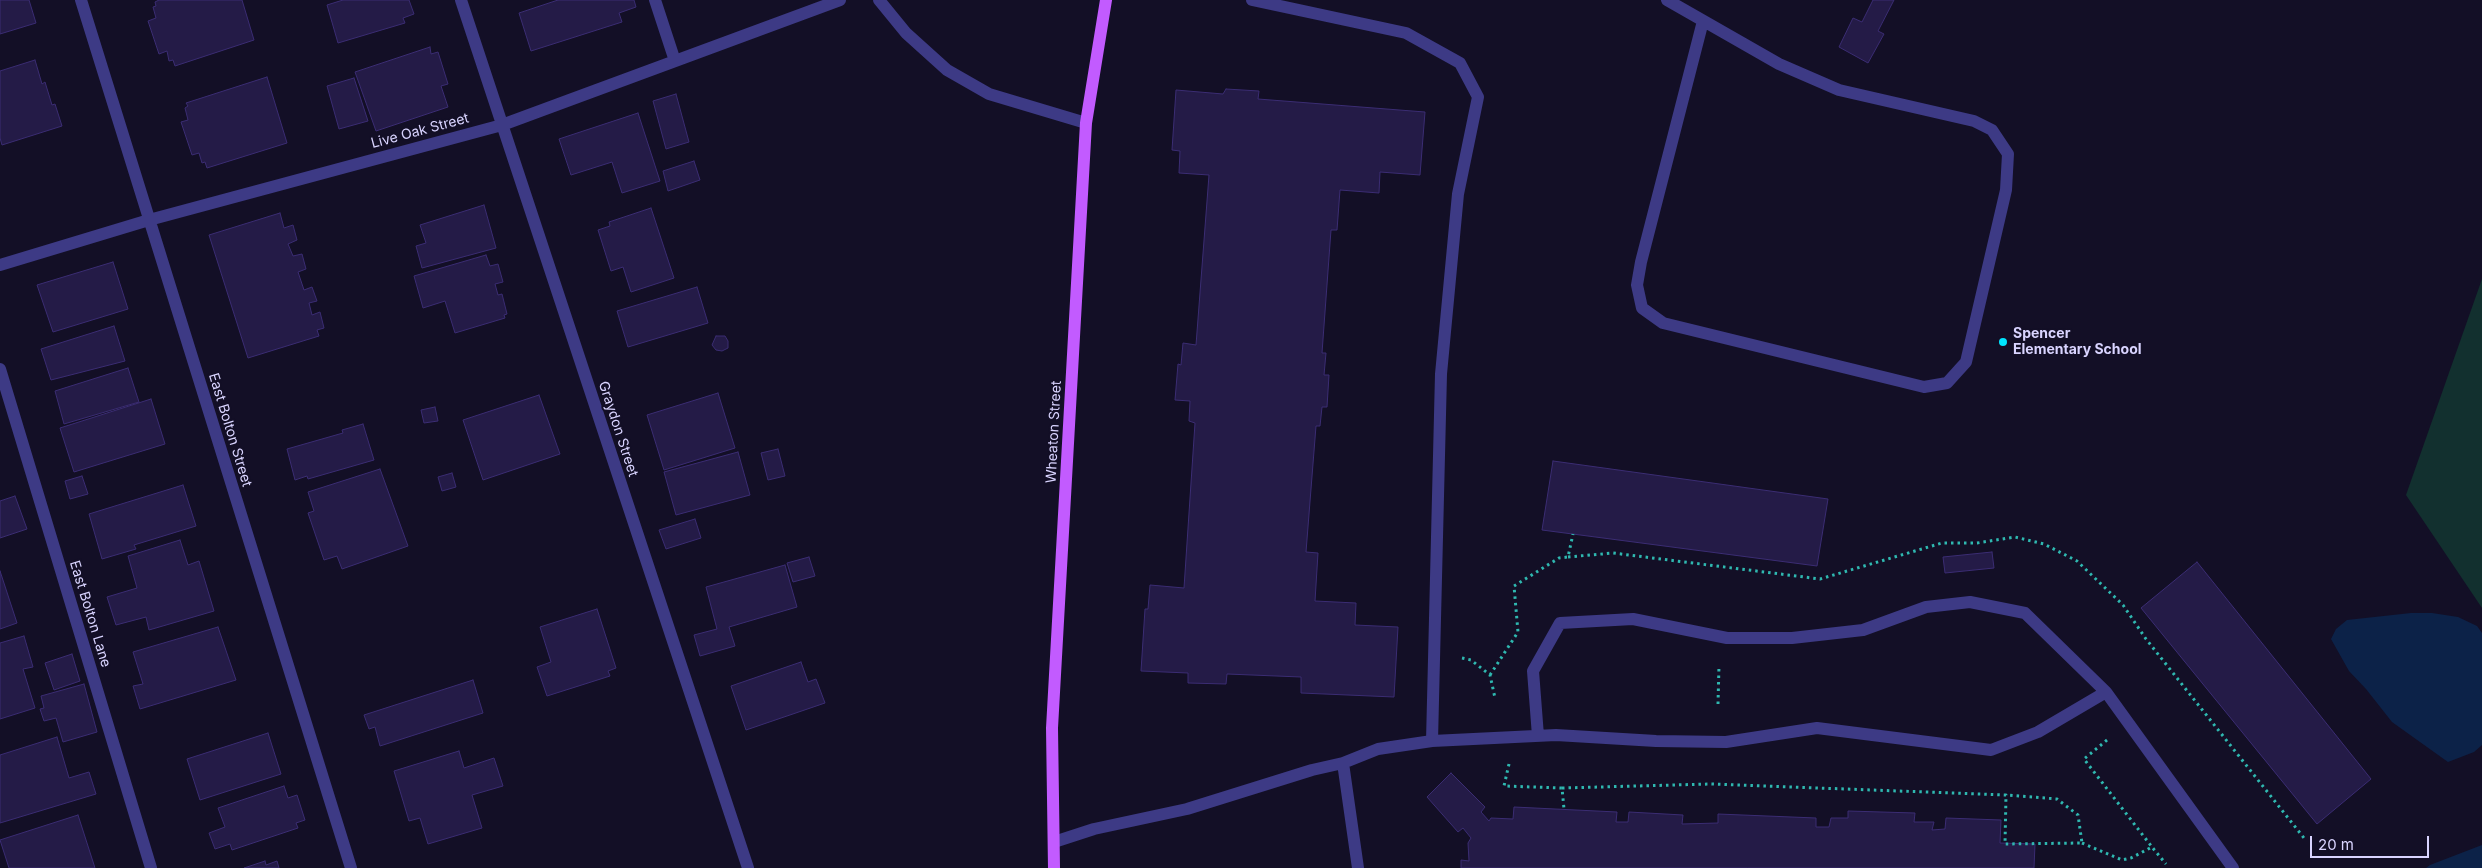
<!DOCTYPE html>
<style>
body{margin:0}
#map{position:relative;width:2482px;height:868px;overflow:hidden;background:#130f26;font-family:Inter,sans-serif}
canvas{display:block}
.scale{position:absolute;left:2310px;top:836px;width:119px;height:22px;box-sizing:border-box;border:2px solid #d9d4ff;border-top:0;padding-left:6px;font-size:15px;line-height:18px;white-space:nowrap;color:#d9d4ff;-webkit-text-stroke:4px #130f26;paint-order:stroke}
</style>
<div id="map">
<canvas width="2482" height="868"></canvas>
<div class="scale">20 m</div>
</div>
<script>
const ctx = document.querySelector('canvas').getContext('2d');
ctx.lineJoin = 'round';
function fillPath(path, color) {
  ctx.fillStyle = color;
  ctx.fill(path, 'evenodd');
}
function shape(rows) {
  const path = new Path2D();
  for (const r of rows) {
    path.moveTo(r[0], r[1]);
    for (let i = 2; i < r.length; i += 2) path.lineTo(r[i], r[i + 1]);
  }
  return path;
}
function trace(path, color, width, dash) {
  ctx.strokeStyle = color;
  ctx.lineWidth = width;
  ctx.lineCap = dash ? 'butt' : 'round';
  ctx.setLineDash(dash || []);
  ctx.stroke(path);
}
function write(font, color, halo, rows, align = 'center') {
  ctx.font = font + ' Inter,sans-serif';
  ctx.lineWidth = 4;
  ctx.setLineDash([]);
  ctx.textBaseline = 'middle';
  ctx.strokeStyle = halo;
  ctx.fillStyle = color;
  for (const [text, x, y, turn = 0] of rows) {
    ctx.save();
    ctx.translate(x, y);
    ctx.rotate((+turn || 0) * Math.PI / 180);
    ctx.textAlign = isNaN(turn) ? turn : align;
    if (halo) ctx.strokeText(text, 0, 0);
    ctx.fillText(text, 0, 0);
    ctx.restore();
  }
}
fillPath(shape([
 [2482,279,2482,608,2406,495]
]), '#12302f');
fillPath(shape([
 [2411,613,2432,613,2458,617,2477,626,2482,633,2482,745,2474,752,2448,762,2392,722,2366,689,2349,671,2331,639,2336,629,2347,620],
 [2482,845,2482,868,2426,868,2430,865]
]), '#0c2248');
const building = shape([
 [0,0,29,0,36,23,0,34,0,0],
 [159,0,242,0,254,40,175,66,173,60,169,61,167,51,159,54,148,21,156,18,153,7,156,6,155,2,159,0],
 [343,0,409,0,414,14,403,18,405,23,338,43,327,5,343,0],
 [558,0,634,0,636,7,619,13,622,22,531,51,519,13,558,0],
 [1873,0,1894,0,1878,31,1884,34,1868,63,1839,47,1853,18,1862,22,1873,0],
 [430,47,431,54,438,52,448,84,441,86,448,107,376,131,355,72,430,47],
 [35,60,42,84,45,82,52,105,55,104,62,126,2,145,0,138,0,71,35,60],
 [267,77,287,143,207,168,205,162,202,163,199,153,192,155,181,122,188,120,185,108,188,106,186,103,267,77],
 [354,78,368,121,339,129,327,86,354,78],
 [1226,89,1259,91,1258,99,1425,112,1420,175,1380,172,1379,193,1340,190,1337,230,1331,230,1322,353,1326,353,1324,375,1329,375,1327,407,1322,407,1320,426,1316,426,1306,552,1318,553,1315,601,1356,603,1355,625,1398,627,1394,697,1301,693,1301,677,1227,674,1226,684,1188,683,1188,673,1141,671,1145,609,1148,609,1150,585,1184,588,1195,423,1189,421,1190,401,1175,400,1178,364,1181,365,1183,343,1196,345,1209,175,1179,173,1180,151,1172,150,1176,90,1223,94,1226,89],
 [676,94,689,142,666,149,653,101,676,94],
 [638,113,660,181,622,193,612,162,571,175,559,139,638,113],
 [694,161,700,180,668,191,663,171,694,161],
 [484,205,496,248,422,268,416,246,426,243,420,225,484,205],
 [651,208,674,278,631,292,623,267,611,271,598,230,610,226,609,222,651,208],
 [280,213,284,228,293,225,297,240,288,244,293,256,302,254,306,269,298,272,304,290,312,287,317,301,309,303,312,315,320,312,324,328,317,330,319,336,248,358,209,235,280,213],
 [486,255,490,266,498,264,503,282,495,284,498,295,502,294,507,314,504,315,505,318,455,333,445,301,423,308,414,276,486,255],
 [113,262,128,309,53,332,37,285,113,262],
 [697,287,708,323,628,347,617,311,697,287],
 [114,326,125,361,51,380,41,349,114,326],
 [716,336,725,336,728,341,728,348,722,351,716,350,712,345,716,336],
 [128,368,139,402,64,424,55,391,128,368],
 [718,393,735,448,664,470,647,415,718,393],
 [539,395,560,454,483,480,463,420,539,395],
 [151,399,165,444,74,472,60,428,151,399],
 [435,407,438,421,424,423,421,410,435,407],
 [363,424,374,460,308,479,307,476,295,480,287,449,343,433,342,430,363,424],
 [778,449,785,476,768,480,761,453,778,449],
 [738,452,750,495,676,515,664,472,738,452],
 [1553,461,1828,499,1817,566,1542,530,1553,461],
 [380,469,408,546,342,569,337,556,324,560,308,513,314,511,308,492,380,469],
 [452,473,456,487,442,491,438,477,452,473],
 [82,476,88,494,70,499,65,481,82,476],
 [183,485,196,526,134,545,136,549,102,559,89,514,183,485],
 [15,496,27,529,0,538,0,501,15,496],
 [695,519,701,538,666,549,659,530,695,519],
 [180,540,188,565,199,561,214,611,149,630,146,617,116,625,107,597,137,588,128,556,180,540],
 [1992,552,1994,568,1945,573,1943,557,1992,552],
 [809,557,815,576,793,582,787,563,809,557],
 [2197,562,2371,779,2317,824,2141,608,2197,562],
 [785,565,797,607,729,627,735,646,700,656,694,635,717,629,706,587,785,565],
 [0,571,17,623,0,629,0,571],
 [597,609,616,668,608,671,610,676,547,696,537,667,551,662,540,627,597,609],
 [218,627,236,680,140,709,133,686,143,684,133,652,218,627],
 [24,636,33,667,23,669,35,708,0,719,0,643,24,636],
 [72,654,80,681,54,690,45,663,72,654],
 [801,662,808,682,816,679,825,703,746,730,731,686,801,662],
 [473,680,483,713,380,746,375,727,369,729,364,715,473,680],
 [84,684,97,732,63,742,56,718,44,721,40,709,44,708,41,696,84,684],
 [268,733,281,774,200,800,187,759,268,733],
 [57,737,69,778,89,772,96,794,0,823,0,755,57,737],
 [459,751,464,768,494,758,503,786,472,795,482,828,428,844,420,818,409,821,394,771,459,751],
 [1451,773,1485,807,1481,812,1489,821,1491,818,1513,819,1514,807,1617,812,1616,822,1628,822,1629,812,1683,815,1682,824,1718,823,1718,814,1816,818,1816,827,1829,827,1831,818,1848,818,1848,811,1915,813,1914,822,1934,822,1932,830,1945,829,1946,818,2001,820,2000,843,2035,844,2034,868,1461,868,1461,860,1469,861,1468,843,1471,838,1463,828,1458,832,1427,797,1451,773],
 [284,786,288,798,297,795,305,820,296,823,298,828,232,850,230,844,215,849,209,833,225,827,218,808,284,786],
 [78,815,95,868,9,868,0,840,78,815],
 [265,861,266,865,277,861,279,868,244,868,265,861]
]);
fillPath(building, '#241b47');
trace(building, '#3b2d73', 1);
trace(shape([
 [1568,557,1613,553,1820,579,1942,543,1977,543,2015,537,2044,544,2077,561,2123,605,2146,639,2304,838],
 [1462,658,1471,660,1490,675,1495,698],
 [1490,675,1518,632,1514,586,1559,558,1568,557,1573,534],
 [1718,704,1719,665],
 [2107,740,2084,759,2152,847],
 [1509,764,1504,786,1562,788,1564,809],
 [1562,788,1711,784,2006,795,2005,844,2082,843,2078,815,2057,799,2006,795],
 [2082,843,2122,860,2131,858,2152,847,2166,864]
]), '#2fb8b0', 3, [2.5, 4]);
trace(shape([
 [81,0,351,868],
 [461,0,748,868],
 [655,0,675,61],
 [879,0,906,33,947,70,989,94,1086,123],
 [1252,0,1406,33,1460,63,1478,97,1458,194,1441,374,1432,741],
 [1667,0,1779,64,1839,90,1974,121,1992,130,2008,154,2006,190,1966,362,1947,383,1924,387,1663,323,1642,308,1637,285,1641,262,1703,21],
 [0,265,149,220,502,125,840,0],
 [0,369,151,868],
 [1538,736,1533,671,1560,623,1633,619,1727,638,1792,638,1863,630,1926,607,1970,602,2025,613,2106,692],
 [1343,763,1358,868],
 [1054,842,1094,829,1187,809,1312,770,1343,763,1378,749,1432,741,1556,735,1656,741,1726,742,1817,728,1991,750,2038,732,2106,692,2233,868]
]), '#3d3a85', 12);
trace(shape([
 [1054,868,1052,728,1086,123,1106,0]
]), '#c25bff', 12);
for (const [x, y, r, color] of [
 [2003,342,5,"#00e5ff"]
]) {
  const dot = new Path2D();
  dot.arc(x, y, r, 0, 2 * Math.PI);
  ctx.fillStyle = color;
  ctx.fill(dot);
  trace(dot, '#130f26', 2);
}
write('14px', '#d9d4ff', '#130f26', [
 ["Live Oak Street",420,131,-15],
 ["Graydon Street",618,429,72],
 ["East Bolton Street",230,430,73],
 ["Wheaton Street",1054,432,-87],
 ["East Bolton Lane",90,614,73]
]);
write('bold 14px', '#d9d4ff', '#130f26', [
 ["Spencer",2013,334],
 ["Elementary School",2013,350]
], 'left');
</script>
